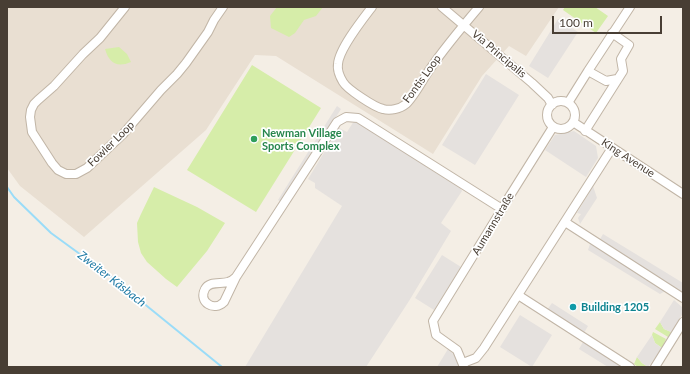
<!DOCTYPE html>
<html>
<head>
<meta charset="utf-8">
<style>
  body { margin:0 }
  #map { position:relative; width:690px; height:374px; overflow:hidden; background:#f4eee5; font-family:Lato,sans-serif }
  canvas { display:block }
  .frame { position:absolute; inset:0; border:8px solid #483e34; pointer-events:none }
  .scale { position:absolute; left:552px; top:16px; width:110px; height:18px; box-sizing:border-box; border:2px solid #483e34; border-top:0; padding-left:5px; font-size:12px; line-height:14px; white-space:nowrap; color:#483e34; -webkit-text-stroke:3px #fff; paint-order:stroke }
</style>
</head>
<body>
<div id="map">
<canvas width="690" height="374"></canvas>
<div class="frame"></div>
<div class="scale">100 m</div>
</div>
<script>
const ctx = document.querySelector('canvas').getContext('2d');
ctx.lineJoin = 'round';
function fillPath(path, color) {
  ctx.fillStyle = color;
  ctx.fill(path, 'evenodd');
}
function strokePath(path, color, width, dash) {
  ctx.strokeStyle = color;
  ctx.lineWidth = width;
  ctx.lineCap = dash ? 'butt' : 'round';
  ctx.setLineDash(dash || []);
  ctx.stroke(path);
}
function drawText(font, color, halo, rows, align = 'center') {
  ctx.font = font + ' Lato,sans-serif';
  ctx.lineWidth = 3.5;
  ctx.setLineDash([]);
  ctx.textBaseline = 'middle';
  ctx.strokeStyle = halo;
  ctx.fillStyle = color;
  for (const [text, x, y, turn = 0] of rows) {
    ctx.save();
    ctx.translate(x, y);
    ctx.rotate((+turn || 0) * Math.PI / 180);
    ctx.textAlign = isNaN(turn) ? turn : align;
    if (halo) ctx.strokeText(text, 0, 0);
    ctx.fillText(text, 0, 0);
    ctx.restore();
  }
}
fillPath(new Path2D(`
  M7,7H559L526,56L509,46L482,76L433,154L276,56L255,55L206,130L84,237L20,186L7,168Z`), '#e9dfd2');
fillPath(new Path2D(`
  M277,7H323L316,16L304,20L295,33L289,37L271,28L270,16Z
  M565,7H595L608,16L596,33L563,10Z
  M119,47L127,54L131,62C117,68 109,63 105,49Z
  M252,65L321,108L256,212L187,170Z
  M154,187L197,207L225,223L207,251L177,287L166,279L147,262L141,253L138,242L137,223L141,214Z
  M660,322L664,329L671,332L668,337L655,329Z
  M653,332L666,339L662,348L655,343L652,335Z
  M637,357L642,363L648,367H638L634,364Z`), '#d6eda9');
fillPath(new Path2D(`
  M558,19L578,32L548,78L529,66Z
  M486,74L519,95L475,165L442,145Z
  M337,106L341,109L283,203L278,200Z
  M354,121H359L460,187L462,191L441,223L451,231L409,301L366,367H245L342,206L315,188V183L308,179L339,128L347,132Z
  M574,131L596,146L598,158L586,177L545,150L555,135Z
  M593,186L597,198L580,224L578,218L581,214L577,213Z
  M603,234L683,283V293L599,241Z
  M590,244L667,290L660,294L588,250Z
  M442,255L461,267L434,310L415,298Z
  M674,300L683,308V313L671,332L664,329L660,322Z
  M552,303L588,326L584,333L547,310Z
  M520,315L552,335L532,367L500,347Z
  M652,335L655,343L662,348L648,367L642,363L637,357Z
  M583,342L619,365L618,367H608L579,349Z
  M448,349L456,356L460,367H437Z`), '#e5e1de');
strokePath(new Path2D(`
  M7,187L14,197L51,233L110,276L222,367`), '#9adcf8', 2);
const minor = new Path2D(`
  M125,7L100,38L83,54L54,86L38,100L34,104L31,110L30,117L32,132L52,163L58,170L66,174H76L87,168L124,133L161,90L177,74L186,63L208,32L214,20L223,7
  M372,7C362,20 339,49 338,64C337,70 340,77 343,82C347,89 374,107 383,109C390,111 400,109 406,104C414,97 423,79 430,69C445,47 462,27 479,7
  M442,7L532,83L548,98L552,105
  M588,71L606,81L617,79
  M547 115a14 14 0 1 1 28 0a14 14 0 1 1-28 0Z
  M568,103L588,71L630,7
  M573,122L683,194
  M585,131L623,71L621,59L629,45L612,33
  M565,222L683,298
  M236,277L337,122L346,117L358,118L502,209
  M236,277L224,302C214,312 198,302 205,289C209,281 220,284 228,282C231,281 234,279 236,277Z
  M518,295L630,367
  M463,363L476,358L484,348L612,148
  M464,367L457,350L436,335L433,321L502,209L506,202L553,127
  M655,367L683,322`);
strokePath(minor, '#c1b5a6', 10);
strokePath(minor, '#fff', 8);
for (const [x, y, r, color] of [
  [254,139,4,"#2e9e5b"],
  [573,307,4,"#0f9aa8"]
]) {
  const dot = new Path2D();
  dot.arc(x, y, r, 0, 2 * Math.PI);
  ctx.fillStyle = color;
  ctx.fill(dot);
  strokePath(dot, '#fff', 1.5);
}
drawText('11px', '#483e34', '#fff', [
  ["Via Principalis",499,54,40],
  ["Fontis Loop",422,79,-54],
  ["Fowler Loop",111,144,-44],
  ["King Avenue",628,158,33],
  ["Aumannstraße",493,224,-59]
]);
drawText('bold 11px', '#27864d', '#fff', [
  ["Newman Village",262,133],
  ["Sports Complex",262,146]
], 'left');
drawText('bold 11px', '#0d838f', '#fff', [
  ["Building 1205",581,307]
], 'left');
drawText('italic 12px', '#1f7aa5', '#fff', [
  ["Zweiter Käsbach",112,279,38]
]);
</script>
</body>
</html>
